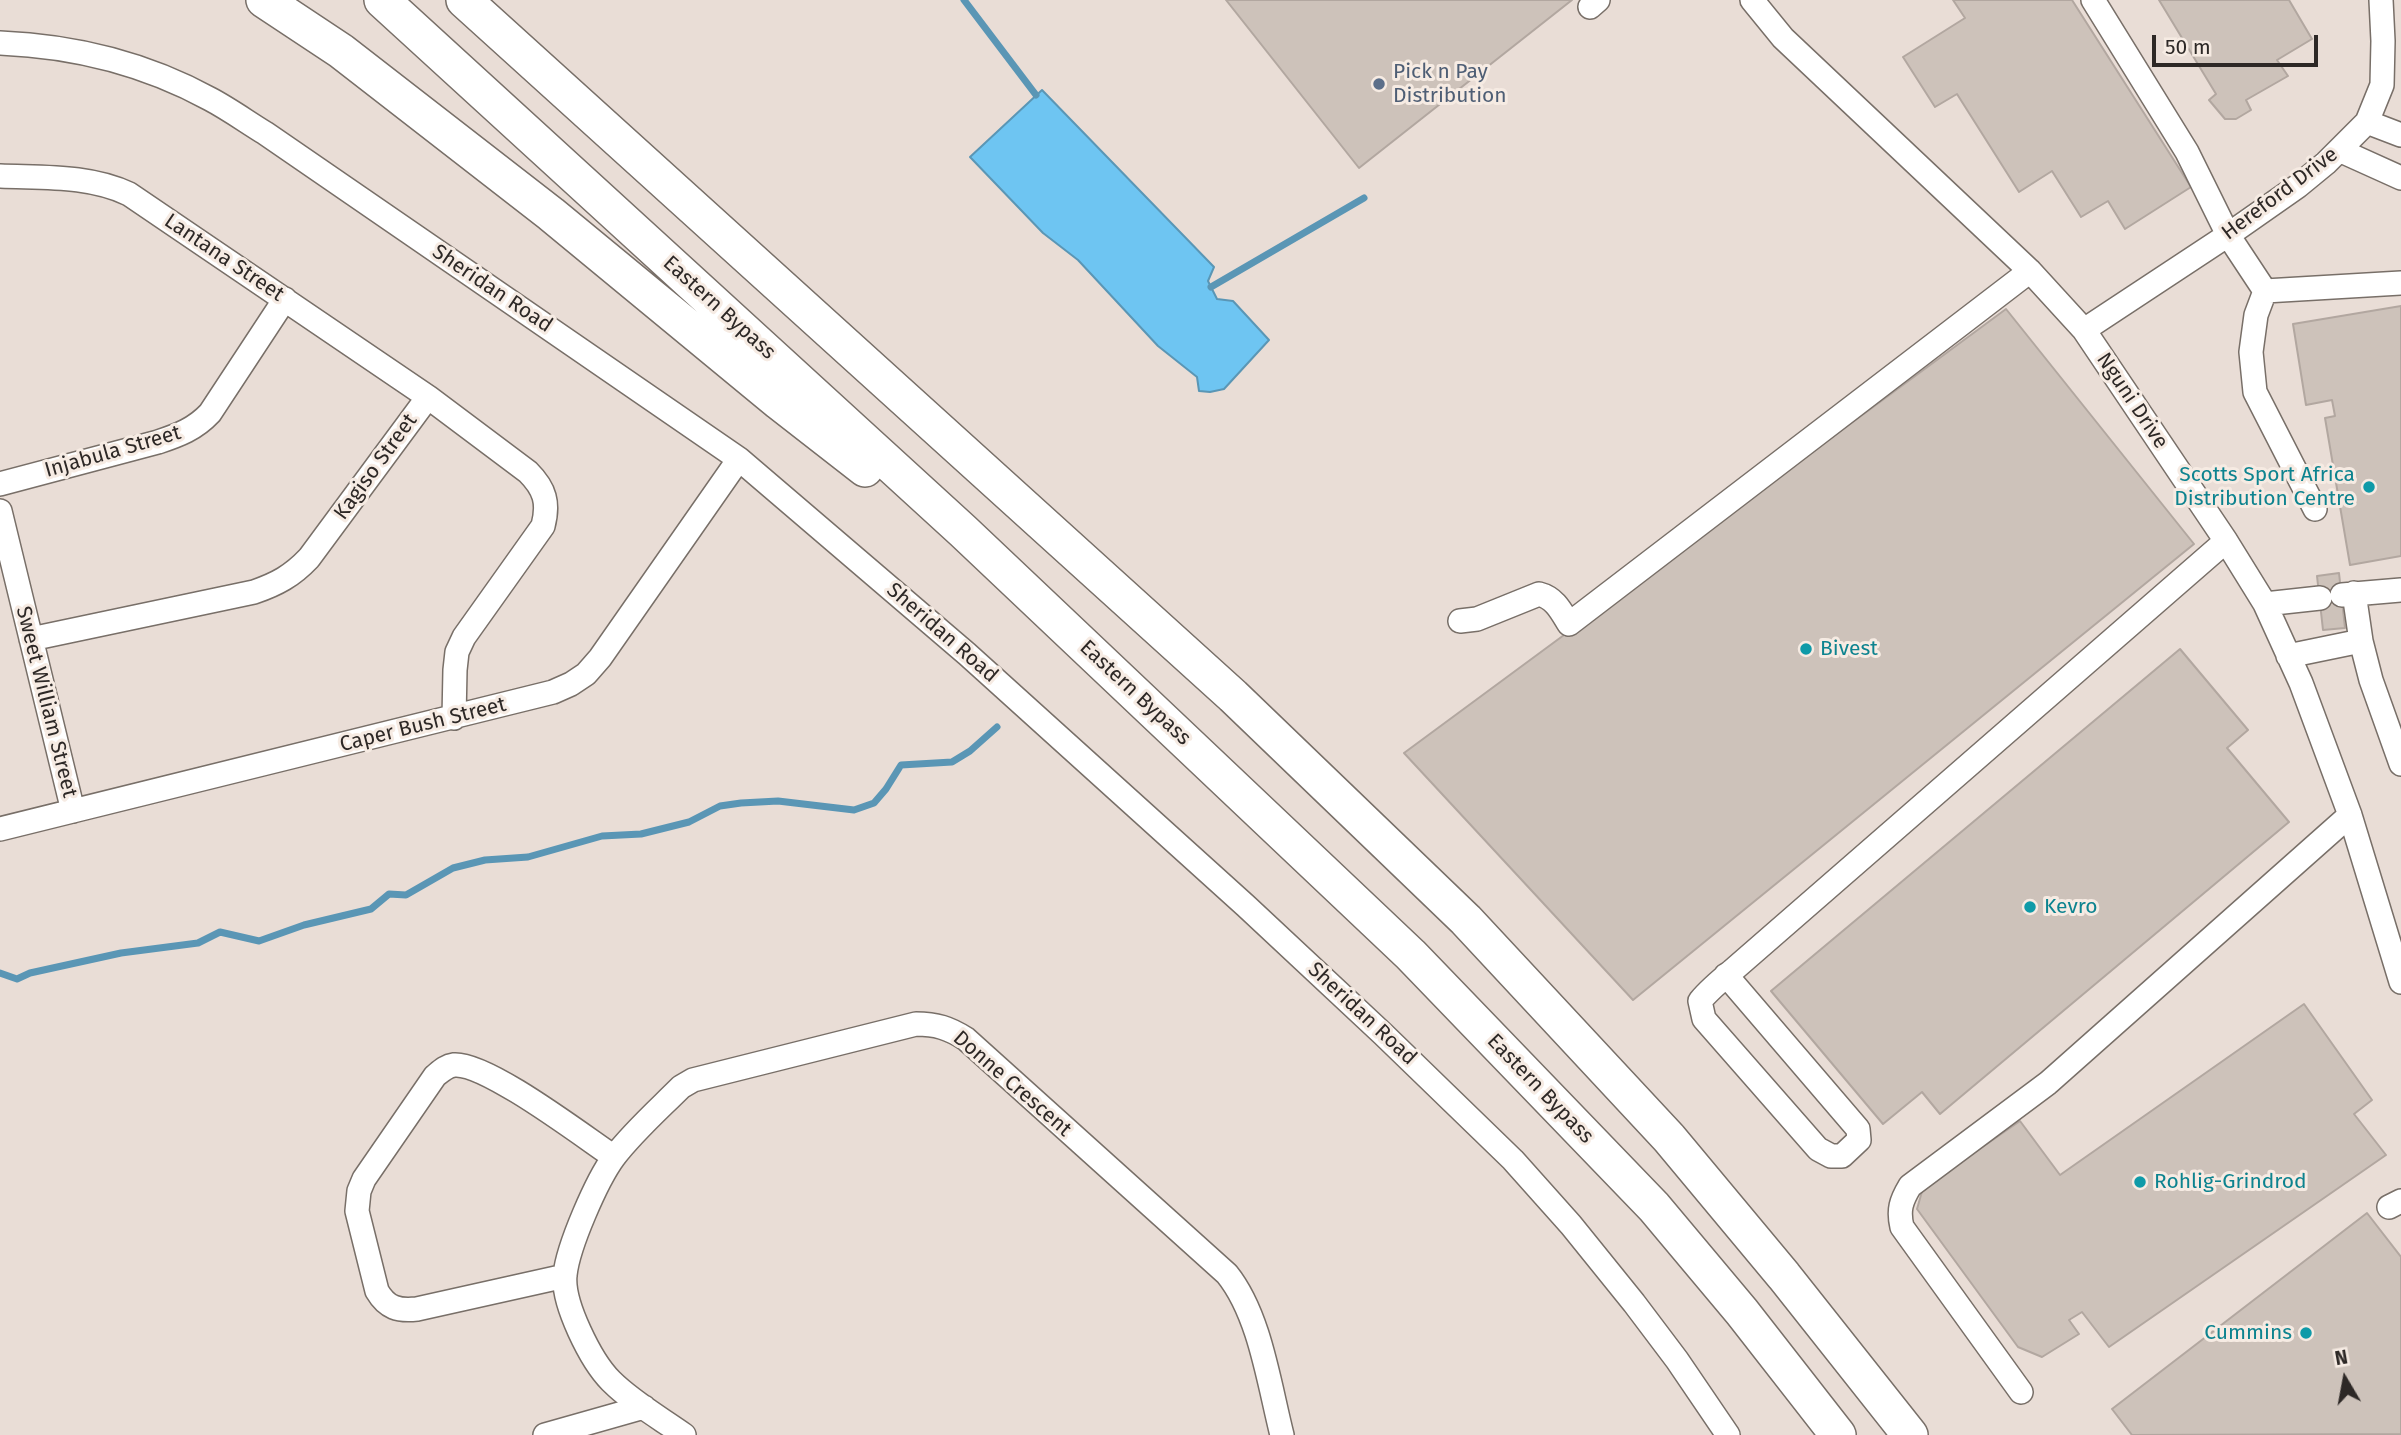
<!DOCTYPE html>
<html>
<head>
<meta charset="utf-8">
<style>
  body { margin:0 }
  #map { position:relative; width:2401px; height:1435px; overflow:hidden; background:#e9ddd6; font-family:"Fira Sans",sans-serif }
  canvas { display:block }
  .north { position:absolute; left:2310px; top:1344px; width:70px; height:70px; -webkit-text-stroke:5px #f6ebe3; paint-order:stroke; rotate:350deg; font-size:19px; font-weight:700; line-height:28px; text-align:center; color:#2d2826 }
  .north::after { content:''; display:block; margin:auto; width:24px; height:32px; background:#2d2826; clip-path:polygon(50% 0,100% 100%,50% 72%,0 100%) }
  .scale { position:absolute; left:2152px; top:35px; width:166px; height:32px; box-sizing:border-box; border:4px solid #2d2826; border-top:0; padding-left:9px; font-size:21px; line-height:24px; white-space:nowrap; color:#2d2826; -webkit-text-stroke:5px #f6ebe3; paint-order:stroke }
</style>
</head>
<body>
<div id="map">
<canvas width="2401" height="1435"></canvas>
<div class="north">N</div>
<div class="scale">50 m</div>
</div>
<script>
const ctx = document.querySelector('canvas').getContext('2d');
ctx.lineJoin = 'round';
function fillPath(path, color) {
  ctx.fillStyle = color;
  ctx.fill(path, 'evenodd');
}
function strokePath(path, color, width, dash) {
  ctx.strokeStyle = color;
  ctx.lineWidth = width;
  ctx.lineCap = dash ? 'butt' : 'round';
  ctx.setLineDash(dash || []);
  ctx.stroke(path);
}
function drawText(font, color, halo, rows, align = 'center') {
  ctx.font = font + ' "Fira Sans",sans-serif';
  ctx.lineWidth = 6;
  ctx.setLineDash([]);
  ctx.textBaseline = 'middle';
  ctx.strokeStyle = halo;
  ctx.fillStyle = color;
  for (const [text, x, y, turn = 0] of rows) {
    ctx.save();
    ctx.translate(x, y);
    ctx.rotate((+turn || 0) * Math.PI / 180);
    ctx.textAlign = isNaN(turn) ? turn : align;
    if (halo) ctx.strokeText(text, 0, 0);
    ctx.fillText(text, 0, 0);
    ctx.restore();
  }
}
const water = new Path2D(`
  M1042,90L1214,267L1208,281L1217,299L1233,301L1269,340L1224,389L1210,392L1199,391L1197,377L1158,346L1078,260L1043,233L970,157Z`);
fillPath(water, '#6ec5f2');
strokePath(water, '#5a96b5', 2);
strokePath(new Path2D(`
  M964,0L1036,95
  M1211,287L1364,198
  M0,973L17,979L30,973L121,953L198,943L220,932L259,941L304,925L371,909L389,894L406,895L453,868L485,860L528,857L602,836L641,834L689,822L720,806L741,803L778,801L854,810L874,803L886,789L901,765L952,762L970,751L997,727`), '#5a96b5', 7);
const building = new Path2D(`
  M1226,0H1572L1359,168Z
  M1953,0H2072L2191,187L2125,229L2108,201L2081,217L2052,171L2019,192L1957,94L1935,107L1903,57L1965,18Z
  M2159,0H2289L2312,39L2277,60L2288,76L2246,100L2251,110L2236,119H2225L2209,100L2216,94Z
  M2401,306V556L2350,565L2325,418L2335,416L2332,400L2306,405L2293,324Z
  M2006,309L2194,544L1633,1000L1404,753Z
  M2339,573L2345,628L2323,630L2317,576Z
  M2180,649L2248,730L2227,748L2289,822L1940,1114L1922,1092L1883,1124L1771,991Z
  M2304,1004L2372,1100L2354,1114L2386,1155L2109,1347L2082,1312L2069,1320L2079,1334L2042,1357L2018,1347L1917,1209L1923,1188L2020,1121L2060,1175Z
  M2367,1213L2401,1257V1434L2132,1435L2112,1409Z`);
fillPath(building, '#cdc2ba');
strokePath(building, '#b2a7a0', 2);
const minor = new Path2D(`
  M1752,0L1783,38L2030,271L2084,330L2226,541L2265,604L2301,683L2350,815L2401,982
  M2093,0L2187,152L2228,235L2265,291L2401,283
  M1590,7L1598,0
  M0,43C73,46 146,64 210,99C229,109 247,122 265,133L739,459L967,654L1246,906L1383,1034L1513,1160L1571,1225L1634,1303L1677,1360L1728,1435
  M2367,122L2401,135
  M2339,150L2401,178
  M0,176C43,178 89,175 129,194L428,397L528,472C545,489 549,503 543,526L464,637L457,652L455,670L454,718
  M2265,291L2256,315L2251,352L2255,392L2315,509
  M2084,330L2228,235L2298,186L2326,163L2367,122L2382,85L2383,41L2381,0
  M0,484L158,442C179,435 195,429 210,413L285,299
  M0,511L73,811
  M2354,593L2361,641L2371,680L2401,764
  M2342,595L2401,590
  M2265,604L2320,598
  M1460,621L1477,619L1539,594C1555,598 1561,611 1569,624L2030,271
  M31,639L254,592C277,584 292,576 309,558L428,397
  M2288,656L2361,641
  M0,829L553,692L571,684L586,674L600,658L739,459
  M1726,975L1858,1129L1859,1140L1842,1156H1831L1818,1149L1704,1019L1700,1001C1709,990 1721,980 1732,971L2226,541
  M2389,1207L2401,1201
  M565,1276L417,1309C398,1311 387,1308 377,1291L357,1211L359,1191L364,1179L435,1076C441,1071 446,1066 454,1065C486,1062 584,1137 614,1157
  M2021,1392L1902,1227C1898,1210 1901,1201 1910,1186L2048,1083L2350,815
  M545,1435L644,1407
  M684,1435C660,1418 632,1402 611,1381C591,1361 562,1303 565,1275C568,1246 597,1180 614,1157C633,1132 659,1109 681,1087L693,1080L916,1024C936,1024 949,1028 966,1039L1227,1274C1260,1315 1269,1384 1282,1435`);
const highway = new Path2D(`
  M264,0L341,51L551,214L779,402L865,469
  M382,0L963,531L1411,955L1654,1207L1742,1312L1838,1435
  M464,0L1233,696L1466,920L1669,1138L1784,1276L1910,1435`);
strokePath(minor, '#786f68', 26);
strokePath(highway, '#786f68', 38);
strokePath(minor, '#fff', 23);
strokePath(highway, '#fff', 35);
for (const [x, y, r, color] of [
  [1379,84,7,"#5c6f8a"],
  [2369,487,7,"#0f9aa8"],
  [1806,649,7,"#0f9aa8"],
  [2030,907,7,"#0f9aa8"],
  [2140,1182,7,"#0f9aa8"],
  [2306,1333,7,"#0f9aa8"]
]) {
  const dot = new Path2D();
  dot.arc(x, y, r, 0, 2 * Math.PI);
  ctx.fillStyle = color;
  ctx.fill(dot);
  strokePath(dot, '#f6ebe3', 2.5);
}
drawText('21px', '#4e5e75', '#f6ebe3', [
  ["Pick n Pay",1393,72],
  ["Distribution",1393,96]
], 'left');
drawText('21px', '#2d2826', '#f6ebe3', [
  ["Hereford Drive",2280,194,-37],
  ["Lantana Street",224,258,34],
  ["Sheridan Road",492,289,34],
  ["Eastern Bypass",719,308,42],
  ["Nguni Drive",2132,401,56],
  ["Injabula Street",113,452,-16],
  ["Kagiso Street",376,467,-54],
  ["Sheridan Road",942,633,41],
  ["Eastern Bypass",1135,693,43],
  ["Sweet William Street",46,702,76],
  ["Caper Bush Street",423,725,-14],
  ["Sheridan Road",1362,1014,43],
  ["Donne Crescent",1012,1084,41],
  ["Eastern Bypass",1540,1089,46]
]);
drawText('21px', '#0d838f', '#f6ebe3', [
  ["Scotts Sport Africa",2355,475,"right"],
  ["Distribution Centre",2355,499,"right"],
  ["Bivest",1820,649],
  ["Kevro",2044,907],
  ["Rohlig-Grindrod",2154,1182],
  ["Cummins",2292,1333,"right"]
], 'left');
</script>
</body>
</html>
